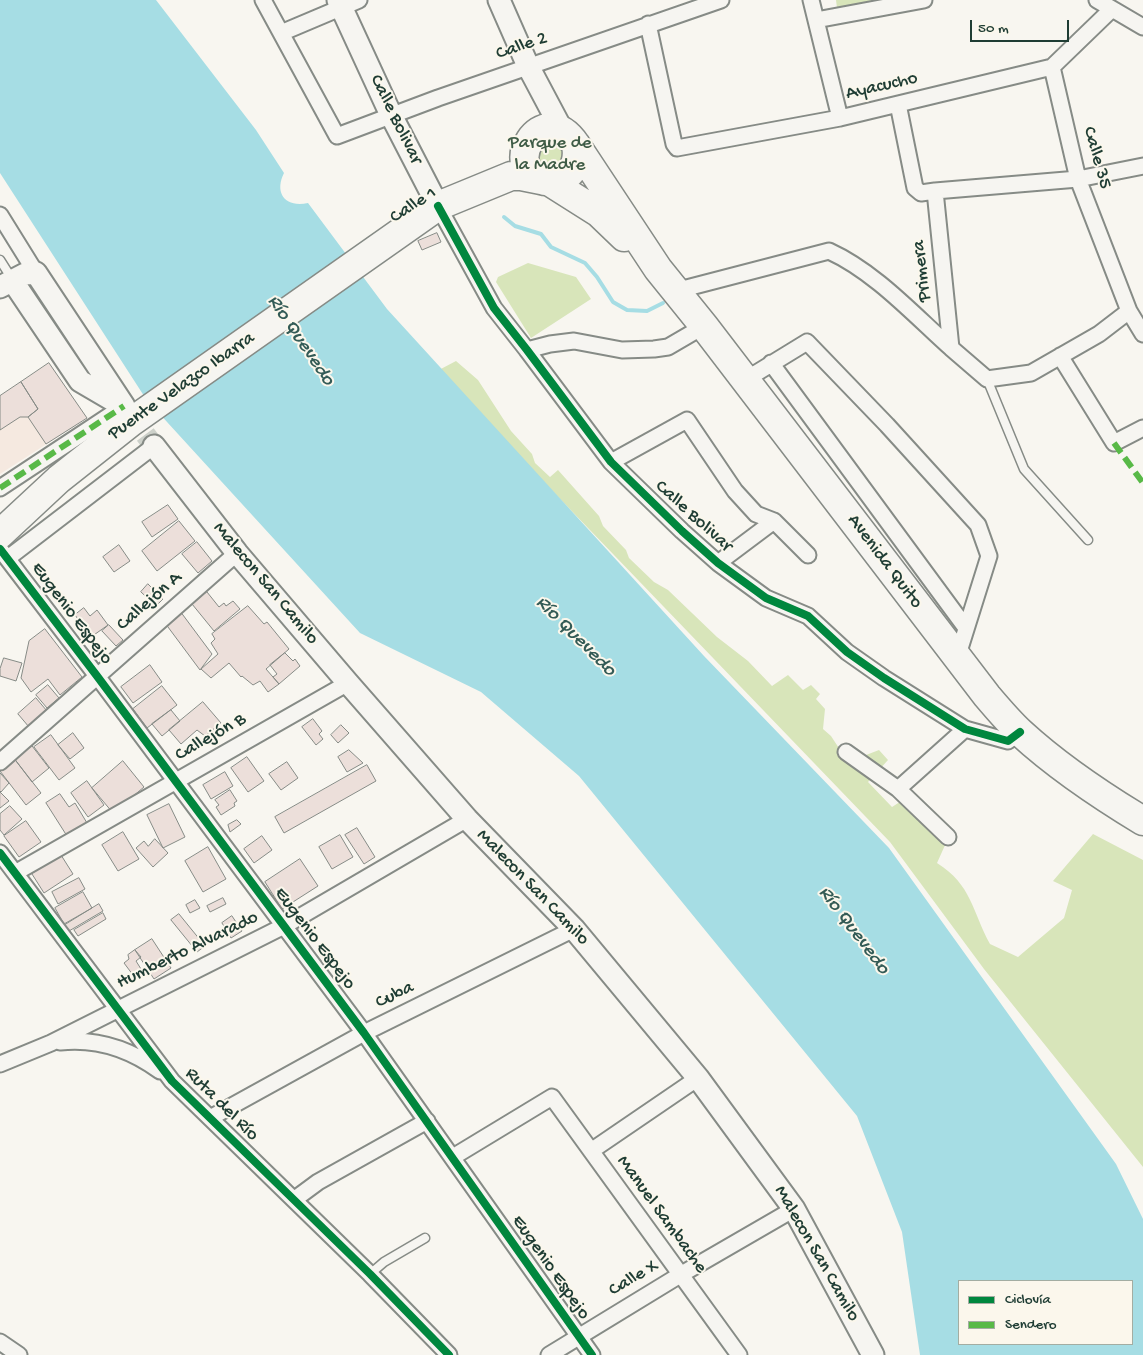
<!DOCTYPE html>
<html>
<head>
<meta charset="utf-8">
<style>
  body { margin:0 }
  #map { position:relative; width:1143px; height:1355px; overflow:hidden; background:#f8f6f0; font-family:"Gochi Hand",sans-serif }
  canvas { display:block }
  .legend { position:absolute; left:958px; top:1280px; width:175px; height:65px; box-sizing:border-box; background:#fbf7ec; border:1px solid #a3ada2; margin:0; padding:6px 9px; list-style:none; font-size:15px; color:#1f3d34 }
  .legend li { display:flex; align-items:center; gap:10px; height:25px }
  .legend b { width:25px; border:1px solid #a3ada2 }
  .scale { position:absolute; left:970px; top:20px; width:99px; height:22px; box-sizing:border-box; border:2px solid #1f3d34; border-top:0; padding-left:6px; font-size:15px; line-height:18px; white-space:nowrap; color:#1f3d34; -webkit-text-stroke:4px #fbf7ec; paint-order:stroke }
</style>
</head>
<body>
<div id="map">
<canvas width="1143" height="1355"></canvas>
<ul class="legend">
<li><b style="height:6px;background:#00873e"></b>Ciclovía</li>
<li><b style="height:6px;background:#58b947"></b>Sendero</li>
</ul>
<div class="scale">50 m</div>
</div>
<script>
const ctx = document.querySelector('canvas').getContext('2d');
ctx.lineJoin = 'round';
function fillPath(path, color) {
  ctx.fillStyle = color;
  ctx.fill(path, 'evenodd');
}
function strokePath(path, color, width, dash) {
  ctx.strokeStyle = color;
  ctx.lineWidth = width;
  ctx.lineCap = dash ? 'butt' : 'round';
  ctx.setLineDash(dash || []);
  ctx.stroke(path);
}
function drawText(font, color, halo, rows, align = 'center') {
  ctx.font = font + ' "Gochi Hand",sans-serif';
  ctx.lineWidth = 4;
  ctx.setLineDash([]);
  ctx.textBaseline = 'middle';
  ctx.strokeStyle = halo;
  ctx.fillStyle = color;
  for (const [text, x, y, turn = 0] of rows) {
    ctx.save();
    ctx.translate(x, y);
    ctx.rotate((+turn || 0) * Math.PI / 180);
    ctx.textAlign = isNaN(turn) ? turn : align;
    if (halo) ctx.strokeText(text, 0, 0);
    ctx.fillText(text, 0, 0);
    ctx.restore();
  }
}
fillPath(new Path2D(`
  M49,363L87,418L0,474V396Z`), '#f5e9e0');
fillPath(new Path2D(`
  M836,0H893L837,8Z
  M553,135L570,158L546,174L531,148Z
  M528,263L576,277L591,299L531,338L496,282L498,277Z
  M456,361L478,380L511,431L532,454L535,463L550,477L558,470L599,516L603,526L626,550L629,558L654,582L668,590L717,637L748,661L772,686L788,675L803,690L811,685L820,694L816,699L825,709L823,729L831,736L848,762L879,750L888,760L868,782L892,807L906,798L946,843L937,863C972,885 972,911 990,944L1018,957L1064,918L1072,890L1053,881L1093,834L1143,860V1167L984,969L890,842L437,371Z`), '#d8e5ba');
fillPath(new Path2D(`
  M0,0H156L256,130L284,173C274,193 285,208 308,203L387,309L704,656L889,848L1116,1164L1143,1219V1355H920L902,1232L857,1116L579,776L481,692L360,633L146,399L0,173ZM959,1281H1132V1344H959Z`), '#a6dde4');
strokePath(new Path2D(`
  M504,217L515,226L541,234L551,247L585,263L597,277L613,302L627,310L647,311L663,303`), '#a6dde4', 4);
const building = new Path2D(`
  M437,233L441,242L422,250L418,241Z
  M49,363L87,418L46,444L28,417L38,409L21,382Z
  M21,382L38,409L28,417H20L0,430V396Z
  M168,505L178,519L152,537L142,522Z
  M179,521L195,541L157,571L142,551Z
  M197,542L212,561L198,573L182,554Z
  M119,545L130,561L114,572L103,557Z
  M148,584L163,599L156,606L141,592Z
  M207,592L219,607L224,603L226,606L233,601L240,609L214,631L192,604Z
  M248,606L264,624L267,622L289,649L266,669L279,684L268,692L260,681L253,685L242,676L241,677L229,663L211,678L201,669L218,654L211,643L215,639L212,634Z
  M84,608L90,616L97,610L108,625L91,637L75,615Z
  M180,611L212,654L200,670L165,623Z
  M109,625L123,640L116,646L102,631Z
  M45,629L82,677L60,695L48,679L31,692L21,678L29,641Z
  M285,653L293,661L295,659L300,666L279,684L273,677L277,674L270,665Z
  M4,658L22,663L16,681L0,676V669Z
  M150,665L162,682L133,703L121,687Z
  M48,685L59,698L47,708L36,695Z
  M162,686L177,705L147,728L133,709Z
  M36,698L47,711L29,727L18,714Z
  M203,702L221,723L205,736L197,730L181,744L169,730Z
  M171,710L180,721L162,736L152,724Z
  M313,719L322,731L319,734L323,739L316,745L302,727Z
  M341,725L349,733L338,743L331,735Z
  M73,733L84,748L70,759L58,745Z
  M51,735L75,768L59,780L34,747Z
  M29,742L49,768L32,782L13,757Z
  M349,750L363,763L347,772L338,757Z
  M13,757L41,793L26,805L0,771V767Z
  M247,757L264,781L248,792L231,768Z
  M123,761L144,787L113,813L92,788Z
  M287,762L298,778L281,790L269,774Z
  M367,765L376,781L284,833L275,817Z
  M225,772L233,786L211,799L203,785Z
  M0,773L9,783L1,792L0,791Z
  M87,781L104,805L88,817L71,793Z
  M230,790L237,801L234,803L235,806L221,815L216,807L219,805L215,800Z
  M0,792L9,801L0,808Z
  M60,794L69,807L75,803L87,823L67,836L46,803Z
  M169,804L185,837L163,848L147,815Z
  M10,806L22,819L4,835L0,830V814Z
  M237,820L241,824L230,832L228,825Z
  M26,821L41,842L19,857L4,836Z
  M357,828L375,857L364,864L345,835Z
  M123,832L139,859L118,871L102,845Z
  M340,835L353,857L332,869L319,847Z
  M262,836L272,850L254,863L244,849Z
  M155,839L168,853L153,867L136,848L144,841L148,846Z
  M208,847L226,879L203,892L185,861Z
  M61,855L73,874L44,893L32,874Z
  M300,859L318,886L282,909L265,882Z
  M79,878L85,889L58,904L52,892Z
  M83,892L92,908L64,924L55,908Z
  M223,898L226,904L210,912L207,906Z
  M195,900L200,908L190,913L186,905Z
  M99,904L103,911L69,931L65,925Z
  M103,913L106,919L78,936L74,930Z
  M179,914L205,946L197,952L171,920Z
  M232,916L242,931L231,938L222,923Z
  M152,939L171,968L154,979L135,950Z
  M135,950L141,957L136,961L141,969L133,975L124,963L129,959L128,955Z`);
fillPath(building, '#ecdfda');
strokePath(building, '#868b86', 1);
strokePath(new Path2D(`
  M126,409L154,446`), '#cdd1ca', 21, [21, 11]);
const lane = new Path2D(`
  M0,260L12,279
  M987,379L1024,469L1088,540
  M370,1274L384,1262L425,1238`);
const street = new Path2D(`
  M263,0L337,136L438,98L721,0
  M811,0L840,118L1052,67
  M1097,0L1143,27
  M1112,9L1052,67L1078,179L1129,311L1143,334
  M816,20L924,0
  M648,24L674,144L677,148L840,118
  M281,33L359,0
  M898,104L915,188L921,193L935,191
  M438,206L494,308L527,350L611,462L682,531L718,563L766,598L808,616L847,652L884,678L965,729L1008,741L1020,732
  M0,215L36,273
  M675,291L829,251C875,272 913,314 951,348
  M1129,311L1099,334L1031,373L987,379L951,348L935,191L1078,179L1143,166
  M527,350L550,344L574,341L622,350L654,349L668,347L704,326
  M1060,356L1114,443L1143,428
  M771,363L966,628
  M745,380L807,342L887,425L978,525L989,556L957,658
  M611,462L687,420L735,491L756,514L774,521
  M0,488L124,406
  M0,549L97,676L364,1033L592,1355
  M8,558L154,446
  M718,563L774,521L808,555
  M846,752L898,789
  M0,762L237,553
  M948,837L898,789L965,729
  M0,853L172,1081L370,1274L449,1355
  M15,873L348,683
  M60,1042C96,1038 130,1049 160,1071
  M0,1064L51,1043L284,926L467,819
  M210,1118L364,1033L574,929
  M591,1151L698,1078
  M453,1157L552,1097L739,1355
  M295,1199L318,1182L427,1121
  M0,1342L19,1355
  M549,1355L680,1275L794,1209`);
const secondary = new Path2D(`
  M338,0L391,115L438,206
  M499,0L528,66L563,132
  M12,280L80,381L121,405
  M0,287L25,274L36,273L124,406
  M154,446L237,553L348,683L467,819L574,929L698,1078L794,1209L873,1355`);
const highway = new Path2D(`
  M576,145C580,165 568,185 545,181C498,171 542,94 576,145L658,269L704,326L987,696C998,709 1009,722 1021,733C1058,767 1100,795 1143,821
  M550,182L599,213L624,237
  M0,534L59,479L131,422L438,206L511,176H521L541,180`);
strokePath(lane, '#868b86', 11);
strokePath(street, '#868b86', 19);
strokePath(secondary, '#868b86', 25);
strokePath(highway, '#868b86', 31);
strokePath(lane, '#f6f5f1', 8);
strokePath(street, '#f6f5f1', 15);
strokePath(secondary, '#f6f5f1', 21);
strokePath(highway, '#f6f5f1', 28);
strokePath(new Path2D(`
  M1114,443L1143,483
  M0,488L124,406`), '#58b947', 6, [12, 6]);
strokePath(new Path2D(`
  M438,206L494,308L527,350L611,462L682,531L718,563L766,598L808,616L847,652L884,678L965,729L1008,741L1020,732
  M0,549L97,676L364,1033L592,1355
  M0,853L172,1081L370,1274L449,1355`), '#00873e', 8);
drawText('19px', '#1f3d34', '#fbf7ec', [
  ["Calle 2",522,47,-19],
  ["Ayacucho",882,87,-13],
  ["Calle Bolivar",395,120,64],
  ["Calle 35",1096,158,74],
  ["Calle 1",414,206,-33],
  ["Primera",923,271,-96],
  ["Puente Velazco Ibarra",182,387,-35],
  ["Calle Bolivar",693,517,42],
  ["Avenida Quito",884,562,53],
  ["Malecon San Camilo",265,584,50],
  ["Callejón A",150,602,-41],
  ["Eugenio Espejo",71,614,53],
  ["Callejón B",211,738,-30],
  ["Malecon San Camilo",532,888,46],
  ["Eugenio Espejo",314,939,53],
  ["Humberto Alvarado",188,951,-26],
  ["Cuba",395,996,-26],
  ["Ruta del Río",221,1105,45],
  ["Manuel Sambache",661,1215,54],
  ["Malecon San Camilo",816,1254,60],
  ["Eugenio Espejo",550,1268,55],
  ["Calle X",634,1279,-31]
]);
drawText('19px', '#3f5c46', '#fbf7ec', [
  ["Parque de",550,144],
  ["la Madre",550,166]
]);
drawText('italic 20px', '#335b56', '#fbf7ec', [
  ["Río Quevedo",300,341,56],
  ["Río Quevedo",575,637,45],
  ["Río Quevedo",853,931,53]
]);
</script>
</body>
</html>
